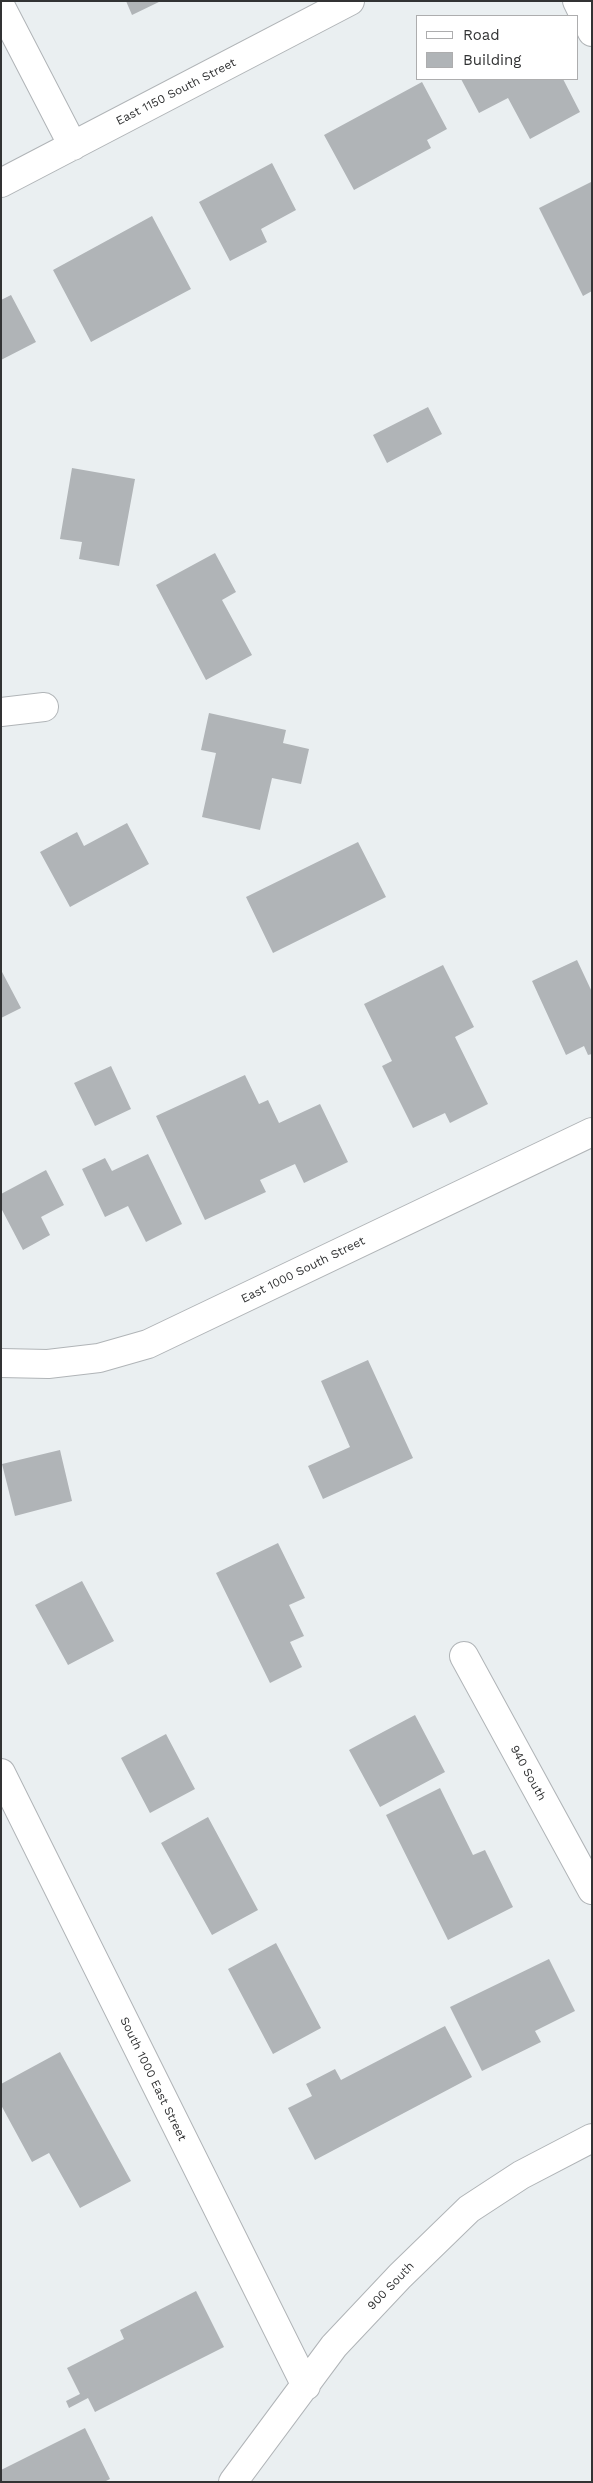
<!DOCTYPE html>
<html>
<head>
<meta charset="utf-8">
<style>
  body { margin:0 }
  #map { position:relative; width:593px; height:2483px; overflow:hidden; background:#eaeff1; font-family:"Work Sans",sans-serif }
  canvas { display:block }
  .frame { position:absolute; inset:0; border:2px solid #323334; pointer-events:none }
  .legend { position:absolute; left:416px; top:15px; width:162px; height:65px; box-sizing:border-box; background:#fff; border:1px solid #adadae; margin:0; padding:6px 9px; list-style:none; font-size:15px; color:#323334 }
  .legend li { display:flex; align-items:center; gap:10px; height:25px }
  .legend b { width:25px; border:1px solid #adadae }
</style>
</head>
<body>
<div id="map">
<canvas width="593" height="2483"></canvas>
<div class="frame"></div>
<ul class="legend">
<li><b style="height:6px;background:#fff"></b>Road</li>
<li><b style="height:14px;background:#b0b4b7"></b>Building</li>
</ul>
</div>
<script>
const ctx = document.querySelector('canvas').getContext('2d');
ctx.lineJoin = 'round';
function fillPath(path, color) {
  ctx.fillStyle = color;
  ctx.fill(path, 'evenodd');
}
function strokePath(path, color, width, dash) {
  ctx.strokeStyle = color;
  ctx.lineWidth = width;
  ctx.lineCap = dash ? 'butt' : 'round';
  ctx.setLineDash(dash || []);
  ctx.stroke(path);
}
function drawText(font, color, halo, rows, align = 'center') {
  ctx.font = font + ' "Work Sans",sans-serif';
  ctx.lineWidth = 4;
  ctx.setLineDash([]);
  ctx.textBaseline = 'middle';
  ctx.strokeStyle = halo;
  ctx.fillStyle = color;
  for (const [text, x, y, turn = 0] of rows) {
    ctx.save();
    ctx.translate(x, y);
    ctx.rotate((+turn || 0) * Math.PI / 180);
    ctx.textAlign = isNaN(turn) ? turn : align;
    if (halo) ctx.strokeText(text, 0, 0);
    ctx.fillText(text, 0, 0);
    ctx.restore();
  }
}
fillPath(new Path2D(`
  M126,1H161L132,15Z
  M461,79H563L580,112L530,139L508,98L479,113Z
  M422,82L447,129L427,140L431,148L354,190L324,135Z
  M272,163L296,210L261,229L267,242L230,261L199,202Z
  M591,182L592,291L583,296L539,208Z
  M152,216L191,289L91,342L53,270Z
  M11,295L36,342L1,360V300Z
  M428,407L442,434L387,463L373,435Z
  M72,468L135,479L119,566L79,559L82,542L60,539Z
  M215,553L236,592L222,600L252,655L206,680L156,585Z
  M209,713L286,730L283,743L309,749L301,784L272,778L260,830L202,817L216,753L201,750Z
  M127,823L149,864L70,907L40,852L77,832L84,846Z
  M358,842L386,897L273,953L246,897Z
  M577,960L592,992V1054L588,1055L584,1046L566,1055L532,981Z
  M443,965L474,1027L455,1037L488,1104L450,1123L445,1113L413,1128L382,1066L392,1061L364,1004Z
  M1,970L21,1008L1,1018Z
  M111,1066L131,1109L95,1126L74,1083Z
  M245,1075L259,1104L268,1100L279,1123L320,1104L348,1162L304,1183L295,1164L260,1180L266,1192L205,1220L156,1116Z
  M148,1154L182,1224L146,1242L128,1206L105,1217L82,1169L105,1158L112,1171Z
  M46,1170L64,1205L41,1217L50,1235L23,1250L1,1208V1194Z
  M368,1360L413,1458L323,1499L308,1466L350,1447L321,1381Z
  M60,1450L72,1501L15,1516L2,1464Z
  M278,1543L305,1598L289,1605L304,1636L290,1642L302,1667L270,1683L216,1573Z
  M82,1581L114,1641L68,1665L35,1605Z
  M415,1715L445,1772L380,1807L349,1750Z
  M166,1734L195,1789L150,1813L121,1758Z
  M440,1788L473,1855L485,1850L513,1907L448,1940L386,1815Z
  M208,1817L258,1910L212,1935L161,1843Z
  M276,1943L321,2028L273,2054L228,1969Z
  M549,1959L575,2011L535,2031L541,2042L482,2071L450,2007Z
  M445,2026L472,2077L315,2160L288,2108L312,2096L306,2084L335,2069L341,2080Z
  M60,2052L131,2181L80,2208L49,2153L32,2162L1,2105V2084Z
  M196,2291L224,2347L95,2412L88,2398L69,2408L66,2401L80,2394L67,2368L124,2339L120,2330Z
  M85,2428L110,2479L104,2482H1V2470Z`), '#b0b4b7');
const minor = new Path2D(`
  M577,1L592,32
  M1,7L73,146
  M1,183L350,1
  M1,712L44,707
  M1,1363L48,1364L99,1358L148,1344L592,1132
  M464,1656L592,1890
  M1,1773L306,2386
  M233,2482L334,2346L400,2276L469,2209L521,2175L592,2138`);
strokePath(minor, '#b0b4b7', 30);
strokePath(minor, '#fff', 28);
drawText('12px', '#323334', '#fff', [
  ["East 1150 South Street",176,92,-27],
  ["East 1000 South Street",303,1270,-26],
  ["940 South",528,1773,61],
  ["South 1000 East Street",153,2079,64],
  ["900 South",391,2286,-46]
]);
</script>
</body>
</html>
